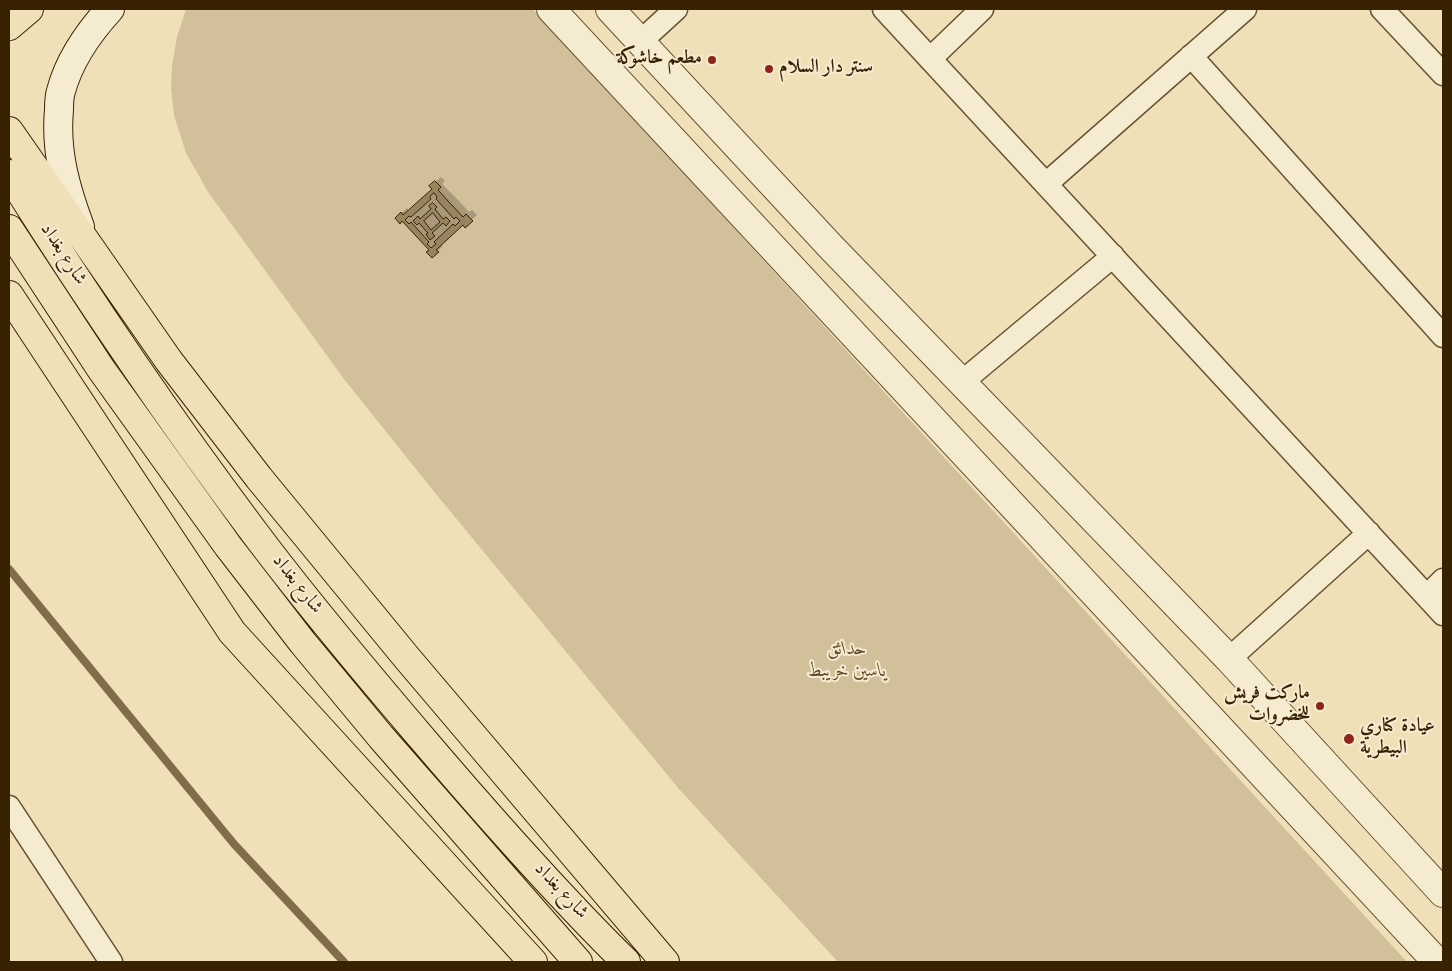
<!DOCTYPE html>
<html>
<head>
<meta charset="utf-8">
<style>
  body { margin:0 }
  #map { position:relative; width:1452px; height:971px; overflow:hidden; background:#f0e0b8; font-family:"Sorts Mill Goudy",serif }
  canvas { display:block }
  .frame { position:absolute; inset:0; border:10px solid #392201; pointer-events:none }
</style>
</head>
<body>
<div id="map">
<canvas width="1452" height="971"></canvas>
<div class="frame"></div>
</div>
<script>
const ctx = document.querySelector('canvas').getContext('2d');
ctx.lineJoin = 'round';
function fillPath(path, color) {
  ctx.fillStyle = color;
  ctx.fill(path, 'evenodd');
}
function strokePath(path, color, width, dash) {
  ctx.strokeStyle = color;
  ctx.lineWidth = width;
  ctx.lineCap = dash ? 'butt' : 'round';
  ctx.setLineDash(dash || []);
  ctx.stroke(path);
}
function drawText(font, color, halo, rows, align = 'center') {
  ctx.font = font + ' "Sorts Mill Goudy",Amiri,serif';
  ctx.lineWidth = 4;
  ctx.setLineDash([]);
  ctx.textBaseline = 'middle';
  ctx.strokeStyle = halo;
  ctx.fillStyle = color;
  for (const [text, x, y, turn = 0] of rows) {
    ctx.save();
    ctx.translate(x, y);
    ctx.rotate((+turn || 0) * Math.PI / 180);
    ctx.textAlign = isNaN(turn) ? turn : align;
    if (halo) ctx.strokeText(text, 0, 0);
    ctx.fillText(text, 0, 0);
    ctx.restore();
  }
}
fillPath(new Path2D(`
  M186,9H533L1407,962H838L679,789L436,494L344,379L208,192L186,153L174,115L171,88L172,66L177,37Z`), '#d1c099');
fillPath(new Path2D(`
  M441,177L445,181L442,184L459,201L469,212L472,210L477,215L465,226L463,224L440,244L443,246L432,256L430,250L402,220L396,218L407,208L409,211L433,189L431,186Z`), '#0003');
strokePath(new Path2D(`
  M9,569L234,844L344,962`), '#826d4a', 8);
const building = new Path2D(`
  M435,181L441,187L438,190L448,201L463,217L466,214L473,221L465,228L463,225L436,250L439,252L432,258L426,252L429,250L402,221L400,224L395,218L401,212L403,215L413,206L432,189L429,186Z
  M434,193L437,197L436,199L454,219L456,217L460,221L455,226L453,224L434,242L436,244L431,248L427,244L429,242L411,222L409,224L405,220L409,216L411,217L431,199L430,197Z
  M433,203L437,207L435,209L443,219L446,217L450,221L446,226L443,223L432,233L435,236L430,240L426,234L428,233L419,223L417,225L413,221L418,216L420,219L431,209L429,206Z
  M433,213L440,222L431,230L424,221Z`);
fillPath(building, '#988560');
strokePath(building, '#392201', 1);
const minor = new Path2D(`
  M884,9L1443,614
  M1382,9L1443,74
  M640,42L676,9
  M1191,56L1443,336
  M930,59L982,9
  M1046,184L1245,9
  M962,382L1113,256
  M1427,596L1443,580
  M1229,659L1369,533
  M9,807L111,962`);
const tertiary = new Path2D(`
  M551,9L1437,962
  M610,9L830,246L1229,659L1443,893`);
const secondary = new Path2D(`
  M80,227C66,189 55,152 59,110C59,104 59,97 61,91C69,61 89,32 110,9`);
const primary = new Path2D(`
  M9,26L29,9`);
const trunk = new Path2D(`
  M9,131L169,361L259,478L407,658L665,962
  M9,174C86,296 167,416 254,532C308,604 367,674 426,743C490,818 556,893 626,962
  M9,229L101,369L228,546L303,643L381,737L578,962
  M9,295L232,632L533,962`);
strokePath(minor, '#67522f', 25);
strokePath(tertiary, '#67522f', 30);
strokePath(secondary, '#392201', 30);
strokePath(primary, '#392201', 30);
strokePath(trunk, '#392201', 30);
strokePath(minor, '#f5ebd1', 22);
strokePath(tertiary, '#f5ebd1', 28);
strokePath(secondary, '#f5ebd1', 28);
strokePath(primary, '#f0e0b8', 28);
strokePath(trunk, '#f0e0b8', 28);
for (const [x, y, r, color] of [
  [712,60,5,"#8f2418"],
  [769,69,5,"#8f2418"],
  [1320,706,5,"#8f2418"],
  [1349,739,6,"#8f2418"]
]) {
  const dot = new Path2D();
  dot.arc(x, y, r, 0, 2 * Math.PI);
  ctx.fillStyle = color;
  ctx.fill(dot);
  strokePath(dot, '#f5ebd1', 2);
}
drawText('bold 19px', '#392201', '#f5ebd1', [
  ["مطعم خاشوكة",702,60],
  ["سنتر دار السلام",779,69,"left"],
  ["ماركت فريش",1310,695],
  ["للخضروات",1310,717],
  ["عيادة كناري",1360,728,"left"],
  ["البيطرية",1360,750,"left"]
], 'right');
drawText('19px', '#392201', '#f5ebd1', [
  ["شارع بغداد",62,255,57],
  ["شارع بغداد",296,585,52],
  ["شارع بغداد",560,892,47]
]);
drawText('italic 19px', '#5f4a27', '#f5ebd1', [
  ["حدائق",847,651],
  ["ياسين خريبط",847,673]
]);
</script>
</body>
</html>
